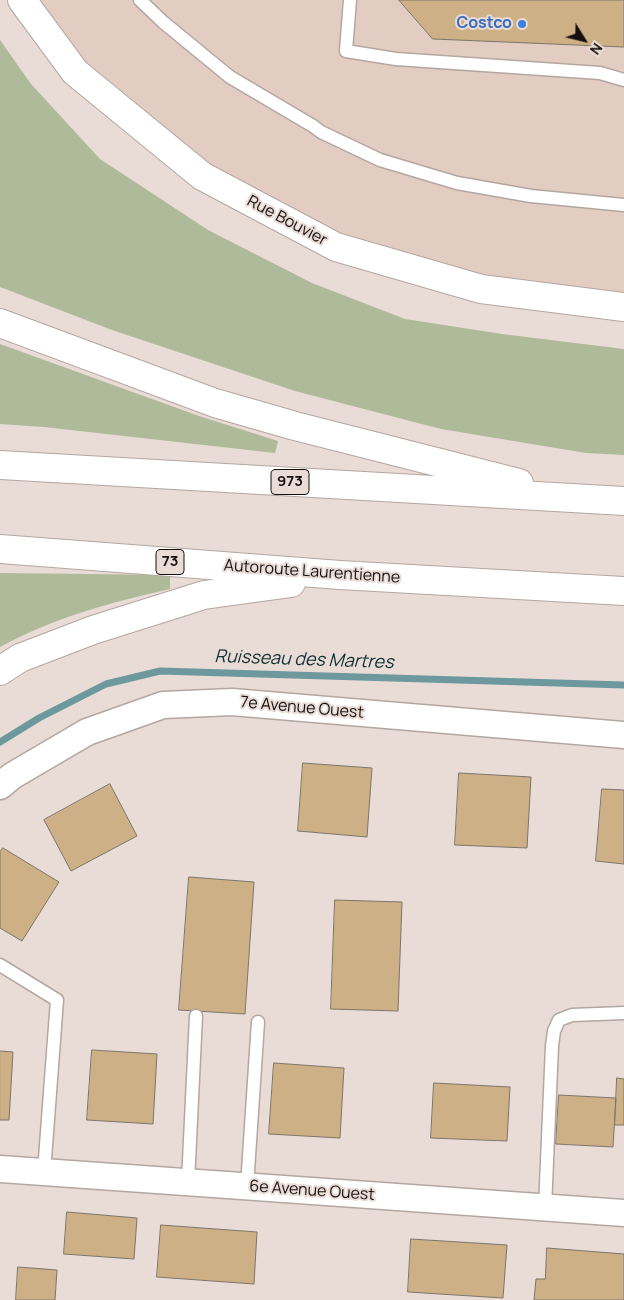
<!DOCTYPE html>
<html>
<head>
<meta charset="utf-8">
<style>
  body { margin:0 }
  #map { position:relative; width:624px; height:1300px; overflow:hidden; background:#e9dbd5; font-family:Manrope,sans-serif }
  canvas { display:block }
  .north { position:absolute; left:559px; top:15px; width:50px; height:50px; -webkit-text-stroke:4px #e9dbd5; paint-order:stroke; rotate:126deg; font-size:14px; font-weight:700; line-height:20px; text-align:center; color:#15100e }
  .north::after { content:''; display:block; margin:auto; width:18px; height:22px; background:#15100e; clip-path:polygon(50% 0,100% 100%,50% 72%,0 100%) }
</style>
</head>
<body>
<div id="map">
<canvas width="624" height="1300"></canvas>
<div class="north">N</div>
</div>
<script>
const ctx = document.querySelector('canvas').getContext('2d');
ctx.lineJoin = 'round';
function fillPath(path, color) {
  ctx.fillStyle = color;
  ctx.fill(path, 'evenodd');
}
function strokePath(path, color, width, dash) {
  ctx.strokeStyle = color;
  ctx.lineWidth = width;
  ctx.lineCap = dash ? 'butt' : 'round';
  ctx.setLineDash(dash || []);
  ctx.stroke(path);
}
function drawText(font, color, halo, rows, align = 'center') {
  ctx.font = font + ' Manrope,sans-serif';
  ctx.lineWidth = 4;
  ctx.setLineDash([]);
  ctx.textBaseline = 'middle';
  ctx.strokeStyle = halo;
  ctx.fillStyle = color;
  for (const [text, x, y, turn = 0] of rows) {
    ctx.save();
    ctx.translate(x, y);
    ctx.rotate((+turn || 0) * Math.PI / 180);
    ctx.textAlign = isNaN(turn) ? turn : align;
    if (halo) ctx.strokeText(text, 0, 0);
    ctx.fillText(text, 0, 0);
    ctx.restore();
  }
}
fillPath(new Path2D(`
  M22,0H624V307L336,247L202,176L75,72Z`), '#e3cdc3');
fillPath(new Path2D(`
  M0,40L31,84L100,159L208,230L312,283L405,319L502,334L624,349V455L586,453L441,429L295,391L112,330L0,287Z
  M0,344L199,416L278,441L275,453L44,427L0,424Z
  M0,573L170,575V589C112,602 53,618 0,647Z`), '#aeba99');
strokePath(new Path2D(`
  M0,742L39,718L106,684L160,671L624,685`), '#6d999e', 7);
const building = new Path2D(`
  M399,0H624V47L433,39Z
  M303,763L372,768L367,837L298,831Z
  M459,773L531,777L527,848L455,845Z
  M110,784L137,836L71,871L44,820Z
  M602,789L624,790V864L596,861Z
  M3,848L59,882L22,941L0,928V852Z
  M189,877L254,882L245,1014L179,1010Z
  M335,900L402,902L398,1011L331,1009Z
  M92,1050L157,1054L153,1124L87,1120Z
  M0,1051L13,1052L9,1120H0Z
  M274,1063L344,1068L340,1138L269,1134Z
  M617,1078L624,1079V1125H615Z
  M434,1083L510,1087L507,1141L431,1138Z
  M559,1095L616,1098L613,1147L556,1144Z
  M67,1212L137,1218L134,1259L64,1254Z
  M161,1225L257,1232L254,1284L157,1277Z
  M411,1239L507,1245L503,1298L408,1292Z
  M547,1248L624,1254V1300H534L536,1279H545Z
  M18,1267L57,1270L55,1300H16Z`);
fillPath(building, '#cdb085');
strokePath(building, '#7c756b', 1);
const service = new Path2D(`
  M140,0L163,22L230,77L313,126L321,132L380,160L457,183L531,196L624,205
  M350,0L346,51L396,59L600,73L624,80
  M0,965L57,1000L44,1172
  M188,1182L196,1016
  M247,1186L258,1022
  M545,1207L552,1046L554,1031L559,1020L572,1015L624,1013`);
const minor = new Path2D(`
  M0,786L12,776L87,732L163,705L232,702L624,735
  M0,1169L624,1213`);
const tertiary = new Path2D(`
  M22,0L75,72L202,176L336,247L481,289L624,307`);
const motorway = new Path2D(`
  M0,323L215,403L295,426L519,483
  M0,465L624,501
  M0,549L340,575L624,591
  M0,671L20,658L93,630L204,595L291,583`);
strokePath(service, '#b4a6a0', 15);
strokePath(minor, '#b4a6a0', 29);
strokePath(tertiary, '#b4a6a0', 30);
strokePath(motorway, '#b4a6a0', 30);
strokePath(service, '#fff', 12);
strokePath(minor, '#fff', 26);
strokePath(tertiary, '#fff', 28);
strokePath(motorway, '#fff', 28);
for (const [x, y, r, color] of [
  [522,24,5,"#3f7fe0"]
]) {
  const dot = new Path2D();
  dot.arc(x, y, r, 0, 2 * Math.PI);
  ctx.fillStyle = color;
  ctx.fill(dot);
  strokePath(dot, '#e9dbd5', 2);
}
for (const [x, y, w] of [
  [290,482,38],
  [170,562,28]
]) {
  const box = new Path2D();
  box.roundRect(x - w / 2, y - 12.5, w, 25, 4);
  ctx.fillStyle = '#e9dbd5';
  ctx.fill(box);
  strokePath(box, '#15100e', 1);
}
drawText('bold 15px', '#15100e', null, [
  ["973",290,482],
  ["73",170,562]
]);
drawText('bold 16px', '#366cbe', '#e9dbd5', [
  ["Costco",512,24]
], 'right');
drawText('16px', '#15100e', '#e9dbd5', [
  ["Rue Bouvier",287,221,28],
  ["Autoroute Laurentienne",312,572,4],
  ["7e Avenue Ouest",302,708,5],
  ["6e Avenue Ouest",312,1191,4]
]);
drawText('italic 18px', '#0f3034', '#e9dbd5', [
  ["Ruisseau des Martres",304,660,2]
]);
</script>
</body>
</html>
